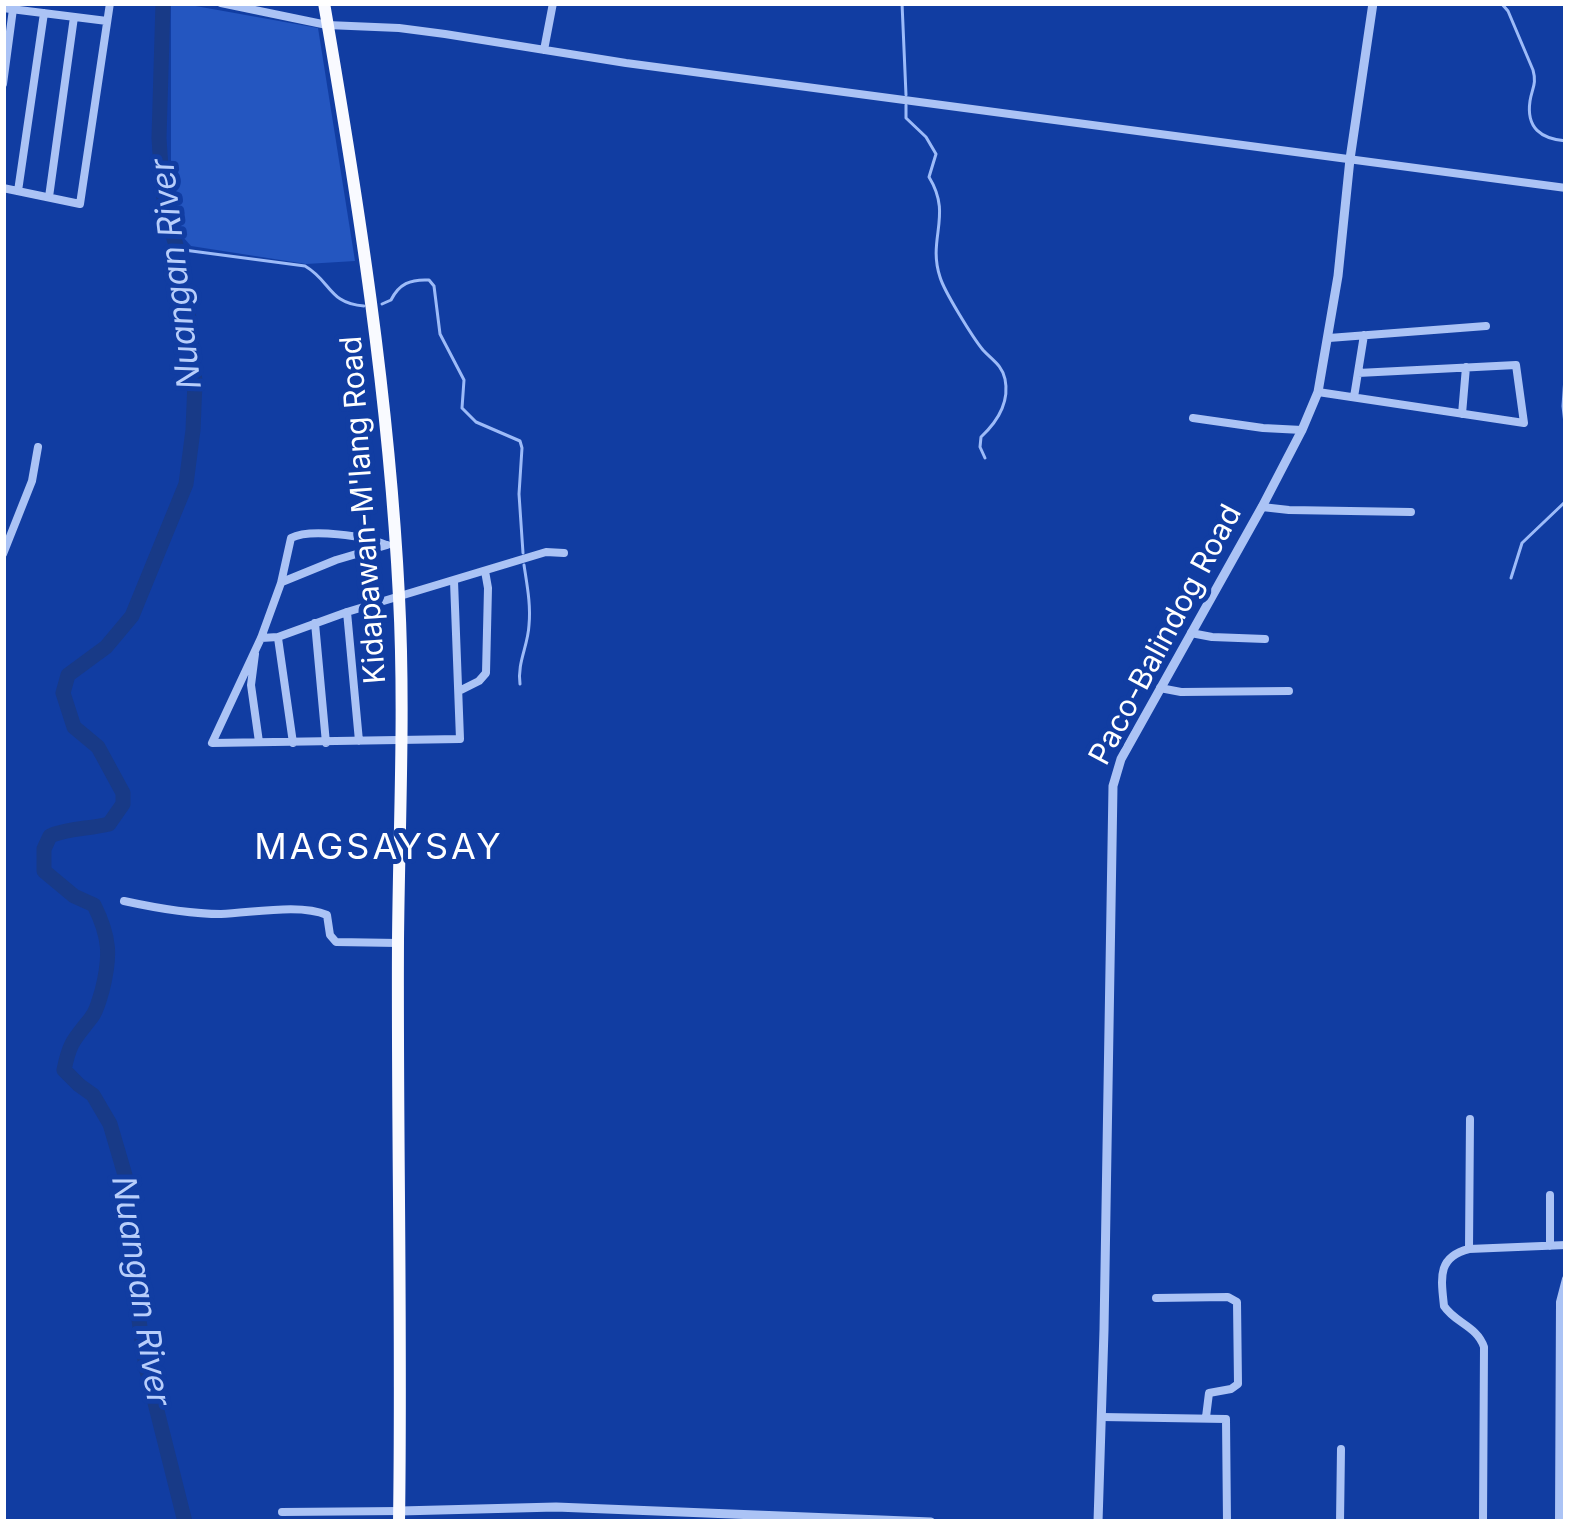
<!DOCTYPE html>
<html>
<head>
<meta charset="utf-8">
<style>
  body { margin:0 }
  #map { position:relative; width:1569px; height:1525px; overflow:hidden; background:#113da2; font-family:Inter,sans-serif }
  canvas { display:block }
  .frame { position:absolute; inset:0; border:6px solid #fff; pointer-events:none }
</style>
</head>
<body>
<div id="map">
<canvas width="1569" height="1525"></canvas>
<div class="frame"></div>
</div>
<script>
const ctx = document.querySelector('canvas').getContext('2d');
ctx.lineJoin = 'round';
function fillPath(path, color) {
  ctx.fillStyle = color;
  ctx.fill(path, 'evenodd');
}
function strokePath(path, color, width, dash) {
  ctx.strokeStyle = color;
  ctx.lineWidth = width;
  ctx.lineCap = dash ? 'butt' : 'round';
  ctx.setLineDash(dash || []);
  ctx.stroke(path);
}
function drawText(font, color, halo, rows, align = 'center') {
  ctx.font = font + ' Inter,sans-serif';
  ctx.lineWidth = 10;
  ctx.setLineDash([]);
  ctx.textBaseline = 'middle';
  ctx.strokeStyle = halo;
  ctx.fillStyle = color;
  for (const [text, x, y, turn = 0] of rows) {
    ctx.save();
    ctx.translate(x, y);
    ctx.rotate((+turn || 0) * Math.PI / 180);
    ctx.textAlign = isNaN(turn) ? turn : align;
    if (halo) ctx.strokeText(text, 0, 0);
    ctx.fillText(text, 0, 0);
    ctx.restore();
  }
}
fillPath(new Path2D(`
  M190,5L318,28L355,261L306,264L191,246L183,237L171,200V6Z`), '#2456c0');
strokePath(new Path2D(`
  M902,3L906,95
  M1501,3L1508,11L1533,70C1537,84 1532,88 1530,101C1526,128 1541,139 1566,141
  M906,105V118L926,137L936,154L929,177C953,216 927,238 940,277C944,291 973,338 983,350C992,360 1002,365 1005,379C1010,403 997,422 981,437L980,447L985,458
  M176,245L184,250L305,266C331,281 329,304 364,306
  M382,304L391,300C399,284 410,279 429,280L434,286L440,334L464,380L462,408L476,422L520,441L522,448L519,494L523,553
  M1566,363L1563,406L1566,432
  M1511,578L1522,543L1566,501
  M520,684C517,663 528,646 529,625C531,605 527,585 524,565`), '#9dbbf8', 3);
strokePath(new Path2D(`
  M163,3L159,138L162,184L166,214L176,245L188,310L195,382L193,430L186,484L132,616L106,647L68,675L63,693L74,727L98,747L123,793V804L109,824C89,829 68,828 50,836L44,849V871L74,896L94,905C110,937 111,956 102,991C99,1000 97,1011 91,1018C74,1040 70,1041 64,1070L79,1085L93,1095L110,1124L127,1182L133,1280L146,1367L185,1522`), '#183a87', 15);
strokePath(new Path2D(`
  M221,3L327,25L399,28L445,34L626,63L1566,188
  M3,8L107,21
  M544,50L553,3
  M3,84L13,9
  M3,188L80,204L110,3
  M18,191L44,13
  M49,197L74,17
  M1329,338L1486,326
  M1318,392L1524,423L1516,365L1358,373
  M1354,397L1364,335
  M1462,414L1466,367
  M1193,418L1263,428L1302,430
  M1262,507L1289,510L1411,512
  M386,545C366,536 310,528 291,538L281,583L261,638L212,743L460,739L454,581
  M3,554L32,481L38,447
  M282,582L336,560L387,545
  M347,612L359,741
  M315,623L326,743
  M1191,633L1212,637L1265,639
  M261,638L278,637L347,612L546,552L564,553
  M278,638L293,743
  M255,654L251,685L259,742
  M1160,688L1181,692L1289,691
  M459,691L479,681L486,673L488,588L485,571
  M124,901C156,908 188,914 221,914C252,913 300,903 327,915L330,935L336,942L398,943
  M1550,1195V1246
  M1469,1249L1470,1119
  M1156,1298L1228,1297L1237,1302L1238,1384L1231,1389L1209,1393L1206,1417
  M1102,1417L1226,1419L1227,1522
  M282,1512L400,1511
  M1340,1522L1341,1449
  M1483,1522L1484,1347C1477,1326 1455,1323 1444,1306C1441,1278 1437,1257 1469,1249L1566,1245
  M1559,1522L1560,1302L1566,1279`), '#abc3f5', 8);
strokePath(new Path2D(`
  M400,1511L556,1507L931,1522
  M1098,1522L1104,1330L1113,786L1121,759L1262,507L1302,430L1318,392L1338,276L1350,159L1373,3`), '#abc3f5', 9);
strokePath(new Path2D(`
  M324,3C358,200 389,397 399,597C405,711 399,827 398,941C397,1135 402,1328 399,1522`), '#f9faff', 12);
drawText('30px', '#fff', '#113da2', [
  ["Kidapawan-M'lang Road",364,510,-94],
  ["Paco-Balindog Road",1166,635,-62]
]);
drawText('italic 33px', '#b8cefb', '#113da2', [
  ["Nuangan River",177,274,-97],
  ["Nuangan River",140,1291,81]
]);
ctx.letterSpacing = '3px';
drawText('36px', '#fff', '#113da2', [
  ["MAGSAYSAY",379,848]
]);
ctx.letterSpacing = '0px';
</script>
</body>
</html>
